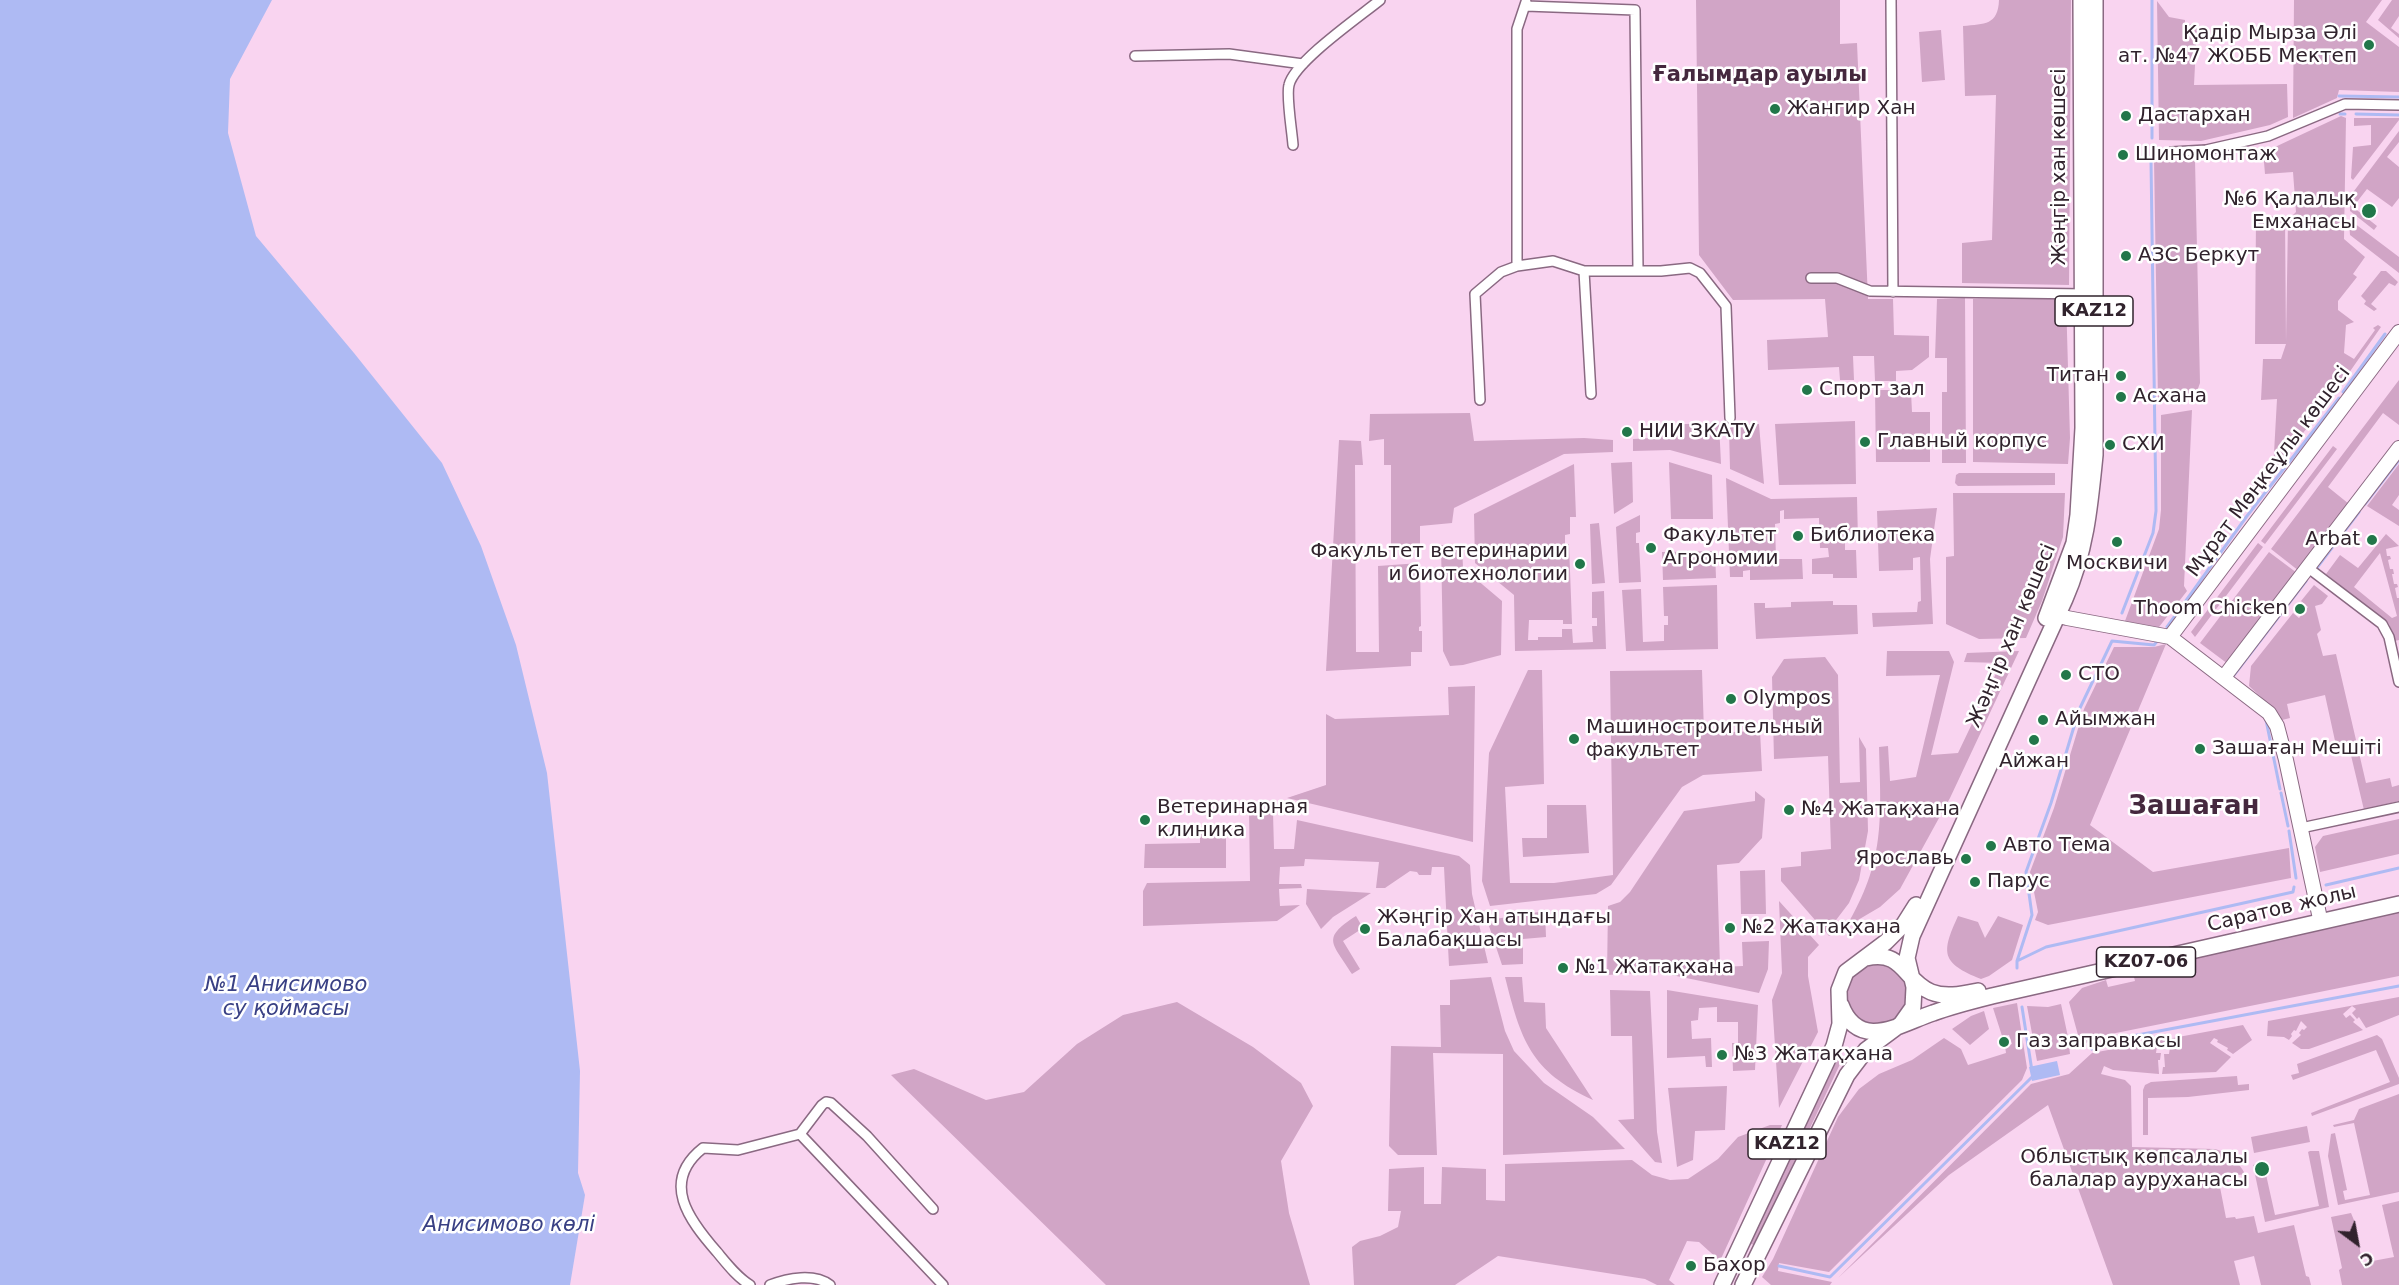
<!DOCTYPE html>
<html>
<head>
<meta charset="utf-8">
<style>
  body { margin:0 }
  #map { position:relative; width:2399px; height:1285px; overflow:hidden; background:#f9d4f0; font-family:"DejaVu Sans",sans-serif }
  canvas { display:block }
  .north { position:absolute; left:2327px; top:1213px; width:60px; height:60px; -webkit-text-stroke:4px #fff; paint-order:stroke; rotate:148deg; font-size:16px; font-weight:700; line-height:24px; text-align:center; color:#31232d }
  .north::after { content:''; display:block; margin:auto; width:21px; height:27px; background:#31232d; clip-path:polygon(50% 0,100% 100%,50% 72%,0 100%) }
</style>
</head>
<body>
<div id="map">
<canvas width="2399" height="1285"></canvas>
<div class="north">С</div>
</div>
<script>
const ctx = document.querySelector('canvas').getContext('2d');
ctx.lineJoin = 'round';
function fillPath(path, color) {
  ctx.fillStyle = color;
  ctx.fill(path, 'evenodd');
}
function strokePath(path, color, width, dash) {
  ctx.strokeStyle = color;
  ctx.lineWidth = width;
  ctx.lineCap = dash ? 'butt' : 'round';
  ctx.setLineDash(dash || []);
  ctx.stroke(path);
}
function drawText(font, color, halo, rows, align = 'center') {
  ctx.font = font + ' "DejaVu Sans",sans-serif';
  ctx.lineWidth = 5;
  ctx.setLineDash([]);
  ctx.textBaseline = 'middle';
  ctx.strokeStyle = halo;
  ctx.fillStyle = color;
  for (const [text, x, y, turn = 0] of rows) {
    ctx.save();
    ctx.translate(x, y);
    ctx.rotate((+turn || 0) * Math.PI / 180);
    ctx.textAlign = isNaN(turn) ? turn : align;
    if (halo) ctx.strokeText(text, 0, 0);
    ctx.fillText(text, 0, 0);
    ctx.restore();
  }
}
fillPath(new Path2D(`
  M1696,0H1840V44L1857,43L1868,299H1893L1894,335L1929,336V357L1912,370L1896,371V381H1875L1874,356H1853L1854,380H1840L1839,367L1768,370L1767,340L1828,337L1825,299L1733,300L1699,255Z
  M1999,0H2071L2069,285L1962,283V243L1992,240L1996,95L1965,96L1963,26C1985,24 1998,25 1999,0Z
  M2294,0H2382L2366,22L2399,47V92L2339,90L2337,98L2293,118Z
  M2392,0H2399V16L2391,28L2399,34V38L2378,20Z
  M2157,1L2169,17L2185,20V24L2197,25L2194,85L2287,84L2288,117L2270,125L2201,141L2159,140Z
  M1941,30L1945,80L1922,82L1919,32Z
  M2341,116L2346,118L2344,239L2365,257L2353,274L2357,277L2338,301V310L2354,322L2346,325L2344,353L2354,359L2375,330L2373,328L2378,325L2381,327L2337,390L2273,471L2277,399L2261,400L2263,359H2281L2286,344H2255L2256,217L2285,216L2286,342L2288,220L2296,212L2293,172L2265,174L2263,150L2275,147Z
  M2354,118H2399V120L2353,180L2351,178L2353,147L2371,145V125L2354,126Z
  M2399,131V142L2387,157L2399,167V198L2392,207L2367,189L2353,207L2377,226L2374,230L2350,211L2351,195Z
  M2154,159L2167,162L2195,160L2200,383L2196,394L2158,400Z
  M2350,220L2399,257V273L2350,235L2349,222Z
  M2381,271H2386L2398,282L2395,286L2389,283L2371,304L2377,309L2374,311L2364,304L2366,301L2361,296Z
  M1965,298L1966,463H1942V392H1947V358H1935L1937,299Z
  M2066,298L2070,438L2068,464L1973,462V299Z
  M2399,380V425L2383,413L2328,487L2349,504L2299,571L2271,549Z
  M1875,390H1896V393L1911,392L1912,412H1930V462H1876Z
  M2192,410L2184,586L2187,591L2159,627L2125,621L2159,529L2161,510V415Z
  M1470,413L1474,441L1584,438L1613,440V452L1564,454L1454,508L1452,523L1420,526V546L1391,549V465H1384V439L1369,441L1370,414Z
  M1855,421L1856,484L1779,485L1775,424Z
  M1719,423L1721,464L1670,450L1633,451V439L1653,438V425Z
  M1735,423L1738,425L1759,424L1764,484L1730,469L1729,429Z
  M1339,440L1361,441L1363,465H1355L1356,652H1379L1378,566L1420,563L1421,626L1419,627V631H1422V652H1411V666L1326,671Z
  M2333,446L2337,449L2265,544L2261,541Z
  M1632,462L1633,502L1614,514L1611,463Z
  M1669,462L1712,475L1713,519H1671Z
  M1574,464L1576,517H1570V534L1565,535V544H1569L1572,624H1563V620H1529L1528,640H1538V637H1562V629H1572L1573,643L1593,642L1592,626H1597V618H1592V592L1604,591L1606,649L1515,651L1514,595L1475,563L1474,514Z
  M2399,464V495L2392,505L2399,510V526L2367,506Z
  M1959,473H2055V485L1958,486L1955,483L1956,475Z
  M1726,478L1771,499L1857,497L1858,541L1845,542V550H1856L1857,578H1833V574H1812V559L1829,557L1828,548H1820L1819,518L1784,519V510L1780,511V523L1775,524L1776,559H1802L1803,579L1750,580V570L1743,571V577H1730Z
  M1953,493H2065L2063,537L2042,601L2026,638L1979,639L1946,624V557L1954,556Z
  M1937,508L1930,559L1933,624L1873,627L1872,613L1917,612L1918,602L1921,601L1920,557L1913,558V570L1879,571L1877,511Z
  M1640,515V532L1636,533V543H1639L1641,582L1619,583L1616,527Z
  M1599,523L1605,583L1592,584L1590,524Z
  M2386,534L2399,546L2386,549L2387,556H2390L2391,559L2388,560L2390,569H2393L2394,574H2392L2394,584H2397L2398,587L2395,588L2397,598H2399V640L2395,641L2389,624L2326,574L2340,555L2358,568ZM2380,553L2397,616L2392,618L2354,587Z
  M2258,543L2263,547L2195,637L2191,632Z
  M1462,545L1463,568L1502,601L1501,655L1463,665L1450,666L1443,651L1441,545Z
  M1715,551L1716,578L1663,580L1662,552Z
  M2269,552L2297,573L2228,664L2200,643Z
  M1717,585L1718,649L1626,651L1622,590L1641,589L1643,642L1664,641V625H1668V616H1664L1663,587Z
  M2314,585L2328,596L2322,604L2315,606L2321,630L2317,634L2323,656L2336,654L2366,783L2390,778L2392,787L2399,785V801L2364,810L2349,747L2337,750L2325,695L2287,704L2290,718L2282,720L2278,713L2249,686L2251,666L2293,613L2299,618L2308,607L2301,601Z
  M1833,601V605H1857L1858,634L1756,639L1754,603H1765V608L1791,607V602Z
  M2166,644L2090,825L2153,872L2289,848L2291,878L2048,925L2035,920L2038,912L2030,872L2054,808L2084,709L2114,647H2154Z
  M1887,651H1949L1954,662L1931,755L1958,753L2001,663L1964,662L1967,653L2019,651L1950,798L1900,889L1880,907L1846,927C1885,861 1881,821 1879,747L1888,746L1890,781L1916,777L1940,675L1886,676Z
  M1825,657L1838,675L1840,783L1860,782L1859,737L1866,749L1868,831L1859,880L1849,903L1830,928L1833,934L1829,936L1781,881V868L1801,866V852L1831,849L1828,756L1774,759L1772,677L1784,659Z
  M1528,670H1542L1544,784L1505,787L1510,883H1554L1613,875L1610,671L1702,670L1704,733L1760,731L1762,771L1703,775L1682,787L1611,885L1596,894L1490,906L1482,881L1489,753Z
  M1475,686L1473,842L1287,798L1326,785V714L1335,719L1449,715L1448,687Z
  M1755,791L1765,799L1762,838L1739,863L1717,865L1720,967L1743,966L1742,942L1769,941L1768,969L1759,993L1657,972L1607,975L1608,906L1620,902L1630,892L1684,811L1755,801Z
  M1547,805H1586L1589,853L1523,857L1522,838H1547Z
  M1249,809L1273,813L1274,849H1294L1297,820L1459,856L1470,865L1472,894L1488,963L1449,966L1444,867H1432L1431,875H1419L1417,872L1410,871L1385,888H1376L1379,862L1305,859L1304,866L1280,867L1279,884H1301L1302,888L1279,889L1280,906L1300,905L1277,921L1143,926V891L1147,883L1250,881Z
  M2399,819V854L2320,872L2315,847L2323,836Z
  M1200,834H1226V868H1144L1145,844L1200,843Z
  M1765,870L1766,914H1741L1740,871Z
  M1307,889L1371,893L1333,917L1321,929L1306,904Z
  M1779,901L1819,945L1808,957V976L1818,1032L1779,1108L1772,1000L1782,973Z
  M1545,911L1546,937L1523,939V964L1502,965L1489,926L1495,919Z
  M2396,911L2399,913V976L2096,1037L2081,1046L2069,1002L2082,988L2106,980L2108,987L2135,981L2133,973Z
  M1356,916L1363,928L1343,941L1360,969L1352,974C1333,943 1320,939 1356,916Z
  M1958,916L1978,922L1985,938L1998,916L2023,925L2012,960L1989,976L1981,979C1941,963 1941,953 1958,916Z
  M1847 995a30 30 0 1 1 60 0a30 30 0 1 1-60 0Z
  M1491,977L1505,1031L1514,1051L1544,1083L1593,1117L1625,1149L1503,1155V1054L1433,1053L1437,1155H1398L1389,1146L1391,1046L1441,1047L1440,1005H1450V980Z
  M1505,977H1522L1524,1002L1545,1003L1546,1028L1593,1100C1530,1071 1521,1040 1505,977Z
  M1610,990L1650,991L1657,1132L1662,1163L1655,1162L1618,1120L1634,1119L1632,1036H1611Z
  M1667,990L1758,1005L1755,1070L1733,1071L1732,1043H1738V1022H1717V1007L1699,1008L1698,1020L1691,1021L1692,1039L1711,1038L1712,1067H1706L1705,1056L1667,1058Z
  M2399,997V1015L2366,1028L2359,1017L2357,1019L2352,1013L2356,1009L2352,1006L2343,1014L2346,1018L2350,1015L2355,1020L2353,1022L2363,1030L2309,1049H2301L2292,1043L2301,1035L2299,1033L2302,1029L2304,1030L2307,1027L2301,1021L2296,1031L2294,1030L2291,1034L2292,1036L2289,1040L2284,1037L2267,1036L2268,1021Z
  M1177,1002L1253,1047L1301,1083L1313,1106L1281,1161L1289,1213L1310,1285H1106L891,1075L914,1069L986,1100L1024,1092L1077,1044L1123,1015Z
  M2017,1003L2027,1068L2022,1080L1829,1272L1779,1263L1778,1271L1832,1282L1830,1285H1771L1762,1277L1773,1259L1838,1117L1859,1089L1879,1074L1912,1060L1944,1038L1961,1049L1968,1065L2006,1053L2005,1046L2012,1044L2009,1035L2002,1036L1993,1008Z
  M2061,1004L2068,1037L2070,1054L2037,1061L2027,1006L2048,1007Z
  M1984,1011L1989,1029L1970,1045L1952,1029L1971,1016Z
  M2243,1025L2252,1040L2233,1054L2227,1050L2228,1048L2217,1042L2218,1040L2214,1038L2210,1043L2231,1057L2216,1072L2162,1074L2163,1067H2165L2164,1054H2169L2170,1047L2157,1046L2156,1053H2161L2160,1060H2158L2159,1074L2113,1070L2104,1066L2101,1074L2125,1080L2131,1086L2132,1147L2215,1149C2228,1152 2239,1162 2245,1174L2226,1177V1180L2219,1182L2226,1218L2235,1217L2236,1219L2254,1216L2258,1233L2294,1225L2306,1276L2309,1277L2311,1285H2261L2254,1256L2234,1261L2240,1285H2113L2048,1105L1949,1175L1838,1278L2031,1084L2069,1074L2092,1053Z
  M2377,1035L2382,1039L2399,1078V1084L2312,1116L2311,1113L2390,1082L2376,1050L2293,1080L2291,1075L2299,1073L2297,1064Z
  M1837,1060L1841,1062L1755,1245L1750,1244Z
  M2237,1076L2238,1085L2249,1084V1090L2188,1097L2148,1098V1135H2143V1090L2145,1085L2151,1082Z
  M1727,1086L1725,1130L1695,1131L1693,1160L1677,1167L1668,1088Z
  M2399,1094V1192L2338,1205L2328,1156L2331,1134L2335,1133L2347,1190L2343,1191L2345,1200L2370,1195L2354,1123L2334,1127L2333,1125L2354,1120L2359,1109Z
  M1770,1125H1782L1720,1261L1699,1242L1687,1241L1669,1280L1675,1285H1657L1645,1279L1498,1256L1455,1285H1354L1352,1247L1360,1241L1380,1236L1398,1227L1401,1211H1388L1389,1169L1424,1167V1204H1441L1442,1167L1486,1169V1200L1505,1201V1164L1632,1160L1652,1175L1670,1180L1688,1179L1718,1159L1738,1137Z
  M2307,1126L2310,1142L2254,1153L2251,1137Z
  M2310,1151H2319L2329,1207L2265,1222L2253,1165L2263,1161L2275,1215L2319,1206L2308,1152Z
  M2399,1201V1285H2342L2339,1270L2342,1268L2331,1217L2351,1213L2356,1225L2362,1263L2394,1257L2382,1205Z`), '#d1a5c6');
fillPath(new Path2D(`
  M0,0H272L230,79L228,133L256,236L354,353L442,463L481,546L516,645L547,773L580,1071L578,1173L585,1195L570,1285H0Z
  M2057,1061L2060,1075L2032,1081L2029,1067Z`), '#aebaf3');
strokePath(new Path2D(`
  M2339,96L2399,97
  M2340,114H2345
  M2356,114L2399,115
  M2152,138V0
  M2343,392L2385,334
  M2365,504L2399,460
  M2316,569L2359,512
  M2122,613L2153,533L2156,511L2151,161
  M2167,627L2247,516L2339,398
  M2234,675L2306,581
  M2266,720L2280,789
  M2281,793L2288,826
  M2289,831L2296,878
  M2326,885L2399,868
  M2017,961L2032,915L2026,872L2051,803L2079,710L2112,641L2154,645L2158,640
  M2017,968V961L2046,947L2293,892L2294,887
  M2022,1007L2032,1071
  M2092,1049L2111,1040L2399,986
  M1779,1266L1830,1277L2032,1077`), '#aebaf3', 3);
const minor = new Path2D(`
  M1891,0L1893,292
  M1526,6L1635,10L1638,270
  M1135,56L1229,54L1303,64
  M1293,145C1292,131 1286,96 1289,85C1294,62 1359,17 1380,0
  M2172,152L2206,150L2268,136L2345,104L2399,105
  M1517,266V29L1526,2
  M1584,271L1591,394
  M1811,278H1837L1870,291L2085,294
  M1480,400L1475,294L1501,272L1517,266L1553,261L1584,271H1661L1690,268L1700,273L1726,306L1730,418
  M2307,567L2382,624L2389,637L2399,682
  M2301,828L2399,807
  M800,1134L943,1285
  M750,1285C737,1277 727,1264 717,1252C689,1220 660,1182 703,1148L738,1150L800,1134L822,1105L826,1102L831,1103L867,1136L933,1209
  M770,1285C788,1278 814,1273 830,1285`);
const secondary = new Path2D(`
  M2048,613L2067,618L2170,637L2269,713L2277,726L2286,760L2319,914
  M2170,637L2399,332
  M2224,677L2399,448`);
const primary = new Path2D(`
  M2046,618L2074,543L2078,515L2083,428L2081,0
  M1866,958C1903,949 1904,981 1931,992C1946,998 1963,994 1978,991
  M1841,1005C1859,1053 1902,1023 1933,1013C1952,1006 1972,1001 1992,996L2399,904
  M1722,1285L1834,1046L1840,1024L1839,990L1846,972L1886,942L1904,924L1916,905
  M1743,1285L1847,1075L1866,1050L1901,1024L1913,1007L1914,987L1907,958L1912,936L2065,599C2086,551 2090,506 2095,455V0`);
strokePath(minor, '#8a6982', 12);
strokePath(secondary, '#8a6982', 16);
strokePath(primary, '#8a6982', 18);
strokePath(minor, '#fff', 9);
strokePath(secondary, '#fff', 14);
strokePath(primary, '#fff', 15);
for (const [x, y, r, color] of [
  [2369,45,6,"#22774a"],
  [1775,109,6,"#22774a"],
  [2126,116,6,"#22774a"],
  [2123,155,6,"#22774a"],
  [2369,211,8,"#22774a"],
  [2126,256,6,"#22774a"],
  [2121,376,6,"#22774a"],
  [1807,390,6,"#22774a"],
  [2121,397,6,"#22774a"],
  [1627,432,6,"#22774a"],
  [1865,442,6,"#22774a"],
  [2110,445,6,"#22774a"],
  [1798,536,6,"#22774a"],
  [2372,540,6,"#22774a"],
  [2117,542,6,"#22774a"],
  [1651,548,6,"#22774a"],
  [1580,564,6,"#22774a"],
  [2300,609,6,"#22774a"],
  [2066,675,6,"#22774a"],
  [1731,699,6,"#22774a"],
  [2043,720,6,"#22774a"],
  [1574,739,6,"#22774a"],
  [2034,740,6,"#22774a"],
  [2200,749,6,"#22774a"],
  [1789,810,6,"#22774a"],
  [1145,820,6,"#22774a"],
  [1991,846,6,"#22774a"],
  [1966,859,6,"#22774a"],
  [1975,882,6,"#22774a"],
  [1730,928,6,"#22774a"],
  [1365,929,6,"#22774a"],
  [1563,968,6,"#22774a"],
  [2004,1042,6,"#22774a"],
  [1722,1055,6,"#22774a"],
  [2262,1169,8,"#22774a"],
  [1691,1266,6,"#22774a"]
]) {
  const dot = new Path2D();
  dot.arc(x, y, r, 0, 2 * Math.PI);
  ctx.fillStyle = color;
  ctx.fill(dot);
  strokePath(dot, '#fff', 2);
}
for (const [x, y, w] of [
  [2094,311,78],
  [2146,962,99],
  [1787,1144,78]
]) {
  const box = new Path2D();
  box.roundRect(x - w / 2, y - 15, w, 30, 4.5);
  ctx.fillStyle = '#fff';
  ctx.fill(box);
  strokePath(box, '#31232d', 1.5);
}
drawText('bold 18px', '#31232d', null, [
  ["KAZ12",2094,311],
  ["KZ07-06",2146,962],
  ["KAZ12",1787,1144]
]);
drawText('20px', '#31232d', '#fff', [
  ["Қадір Мырза Әлі",2357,34,"right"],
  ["ат. №47 ЖОББ Мектеп",2357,57,"right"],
  ["Жангир Хан",1787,109],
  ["Дастархан",2138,116],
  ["Шиномонтаж",2135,155],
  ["№6 Қалалық",2356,200,"right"],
  ["Емханасы",2356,223,"right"],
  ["АЗС Беркут",2138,256],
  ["Титан",2109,376,"right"],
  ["Спорт зал",1819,390],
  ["Асхана",2133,397],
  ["НИИ ЗКАТУ",1639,432],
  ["Главный корпус",1877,442],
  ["СХИ",2122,445],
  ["Факультет",1663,536],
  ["Агрономии",1663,559],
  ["Библиотека",1810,536],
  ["Arbat",2360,540,"right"],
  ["Факультет ветеринарии",1568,552,"right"],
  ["и биотехнологии",1568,575,"right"],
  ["Москвичи",2117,564,"center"],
  ["Thoom Chicken",2288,609,"right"],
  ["СТО",2078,675],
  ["Olympos",1743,699],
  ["Айымжан",2055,720],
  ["Машиностроительный",1586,728],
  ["факультет",1586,751],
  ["Зашаған Мешіті",2212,749],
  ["Айжан",2034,762,"center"],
  ["Ветеринарная",1157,808],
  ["клиника",1157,831],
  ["№4 Жатақхана",1801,810],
  ["Авто Тема",2003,846],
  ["Ярославь",1954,859,"right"],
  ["Парус",1987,882],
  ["Жәңгір Хан атындағы",1377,918],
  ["Балабақшасы",1377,941],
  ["№2 Жатақхана",1742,928],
  ["№1 Жатақхана",1575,968],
  ["Газ заправкасы",2016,1042],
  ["№3 Жатақхана",1734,1055],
  ["Облыстық көпсалалы",2248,1158,"right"],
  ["балалар ауруханасы",2248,1181,"right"],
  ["Бахор",1703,1266]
], 'left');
drawText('20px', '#31232d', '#fff', [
  ["Жәңгір хан көшесі",2060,167,-90],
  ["Мұрат Мөңкеұлы көшесі",2269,472,-53],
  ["Жәңгір хан көшесі",2012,636,-67],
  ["Саратов жолы",2282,909,-13]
]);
drawText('bold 21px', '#45283e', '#fff', [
  ["Ғалымдар ауылы",1760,76]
]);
drawText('italic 21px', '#394084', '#fff', [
  ["№1 Анисимово",286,986],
  ["су қоймасы",286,1010],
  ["Анисимово көлі",509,1226]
]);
drawText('bold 26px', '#45283e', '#fff', [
  ["Зашаған",2194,807]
]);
</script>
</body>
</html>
